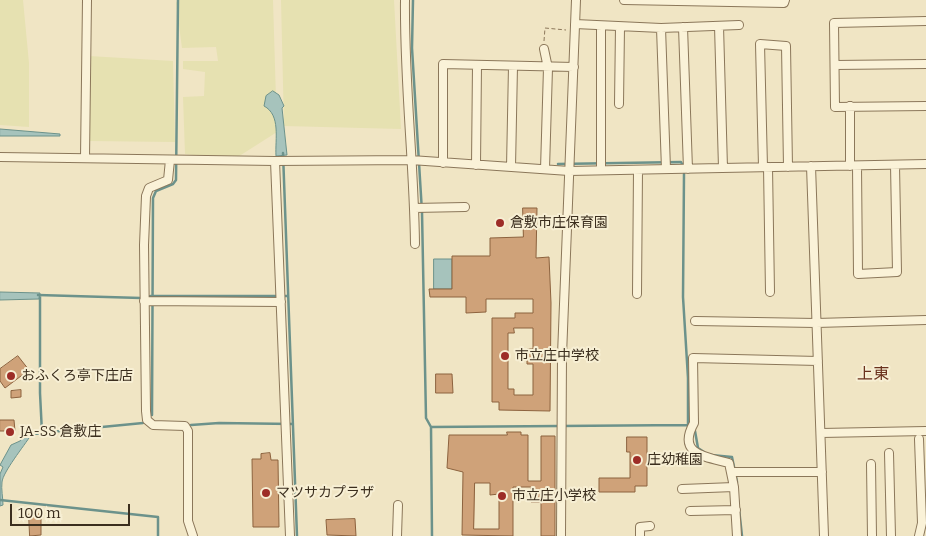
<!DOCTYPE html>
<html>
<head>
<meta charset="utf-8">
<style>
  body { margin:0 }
  #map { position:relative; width:926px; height:536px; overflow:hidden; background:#f0e5c4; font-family:Bitter,serif }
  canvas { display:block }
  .scale { position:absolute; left:10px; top:504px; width:120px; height:22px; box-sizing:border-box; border:2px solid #3b2e1e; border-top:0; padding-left:6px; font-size:15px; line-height:18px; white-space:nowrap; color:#3b2e1e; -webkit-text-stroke:4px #f7efd4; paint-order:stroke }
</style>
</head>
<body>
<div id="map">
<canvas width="926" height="536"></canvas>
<div class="scale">100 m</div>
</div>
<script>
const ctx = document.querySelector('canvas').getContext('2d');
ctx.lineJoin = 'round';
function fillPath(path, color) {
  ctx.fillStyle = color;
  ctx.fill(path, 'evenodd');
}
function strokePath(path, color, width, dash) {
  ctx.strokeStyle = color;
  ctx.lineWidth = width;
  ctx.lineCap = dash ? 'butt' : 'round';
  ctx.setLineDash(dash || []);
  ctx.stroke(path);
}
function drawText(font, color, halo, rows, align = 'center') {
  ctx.font = font + ' Bitter,"Noto Sans JP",serif';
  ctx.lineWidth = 4;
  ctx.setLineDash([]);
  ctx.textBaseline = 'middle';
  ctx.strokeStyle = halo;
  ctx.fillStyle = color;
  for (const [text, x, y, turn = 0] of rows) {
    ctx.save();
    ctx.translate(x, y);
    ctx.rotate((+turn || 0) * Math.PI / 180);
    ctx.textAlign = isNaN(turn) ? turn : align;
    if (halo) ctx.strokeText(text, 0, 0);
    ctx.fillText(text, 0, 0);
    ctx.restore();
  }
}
fillPath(new Path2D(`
  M0,0H23L29,63V127L0,125Z
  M178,0H273L277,132L233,160L185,154L183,97L204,96L205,72L183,69V61H218L216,47L182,48L176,3Z
  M281,0H394L401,129L284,126Z
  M89,56L173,61L175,142L88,141Z`), '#e6e1b1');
const water = new Path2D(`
  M273,91L279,95L284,106L282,108L287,155L276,156C275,139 281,115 264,106L266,96Z
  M0,129L60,134V136H0Z
  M434,259H452V289H434Z
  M0,292L40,293L39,299L0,300Z
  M21,428L41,432V434L31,435C24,446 3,472 2,482C1,489 3,498 3,505L0,506V474L3,467L0,465L11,445L20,441Z`);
fillPath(water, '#a6c3bc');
strokePath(water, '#6c928b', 1);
strokePath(new Path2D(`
  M413,0L412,48L422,212L426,418L431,427L432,536
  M283,153L297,536
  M558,164L681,162L682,164
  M684,174L683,297L688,378V425
  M38,295L141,298L151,296H288
  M40,295V393L42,433
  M152,415L153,198L156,191L173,184L176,180L178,0
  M191,425L219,423L293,424
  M431,427L688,425L695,431L698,448L704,452
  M40,433L143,423
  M711,455L732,457L737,482
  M0,500L158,517V536
  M738,500L742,536`), '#6c928b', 2.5);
const building = new Path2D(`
  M523,208H537L536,258L549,257L551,303L550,411L499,410V402H492V318H515V313H533V299H486V312L466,313V297H430L429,289H452V256H490V238L523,237ZM514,328H533V349H527V364H533V395H514V389H508V333H514Z
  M18,356L29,370L5,388L0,381V369Z
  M436,374H452L453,393H436Z
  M21,390V397L11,398V391Z
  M0,420H14L15,431H0Z
  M507,432H521V435H528V481H541V436H555V536H541V502H531V487H513V536L462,535L463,472L447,468L449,435H507ZM475,483H490V495L499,494V529H474Z
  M627,437H647V486H635V492H599V478H630V452H627Z
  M270,453L271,460H278L279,527H253L252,459H261V454Z
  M29,514H41V535L30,536Z
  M355,519L356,536L327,535L326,520Z`);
fillPath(building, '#cfa279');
strokePath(building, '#8c623e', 1);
const minor = new Path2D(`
  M405,0C404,82 414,162 415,244
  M624,0L784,3L785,0
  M926,21L834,23L835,107L926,106
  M575,24L661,28L739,25
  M719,26L723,168
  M683,27L688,169
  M661,28L666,169
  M544,49L548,68L545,169
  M835,65L926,64
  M619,104L620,27
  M850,106V166
  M0,157L275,161L411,160L569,171L926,164
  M85,158L87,0
  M170,160L168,180L149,188L146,196L144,245L146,411L147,420L153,425L185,426L188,431V521L193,536
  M275,161L290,536
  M443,163V64L574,67
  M476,165L477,65
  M811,166L824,536
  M857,166L858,274L897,272L895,165
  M511,167L513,66
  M763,167L760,44L786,46L788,167
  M768,167L770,292
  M601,170V26
  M414,208L465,207
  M637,294L638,170
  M144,301L281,302
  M695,321L816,323L926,320
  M821,433L926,431
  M919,439L922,523L919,536
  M889,453L891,536
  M871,464L872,536
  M732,472H822
  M682,489L734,487
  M690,511L736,510
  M397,536L398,505
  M561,536L562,355L576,0
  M640,536V527L650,526
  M737,536L734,487L729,463C707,457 676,455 694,423L693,358L818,361`);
strokePath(minor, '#8b775a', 10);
strokePath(new Path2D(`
  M544,41L545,28L566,30`), '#8b775a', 1, [4, 2.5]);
strokePath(minor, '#faf2d8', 8);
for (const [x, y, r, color] of [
  [500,223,5,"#9d2d27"],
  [505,356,5,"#9d2d27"],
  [11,376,5,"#9d2d27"],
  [10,432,5,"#9d2d27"],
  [637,460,5,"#9d2d27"],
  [266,493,5,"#9d2d27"],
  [502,496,5,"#9d2d27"]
]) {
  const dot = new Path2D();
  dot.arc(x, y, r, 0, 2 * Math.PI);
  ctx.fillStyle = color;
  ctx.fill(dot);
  strokePath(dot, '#f7efd4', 2);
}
drawText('14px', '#3b2e1e', '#f7efd4', [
  ["倉敷市庄保育園",510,223],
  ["市立庄中学校",515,356],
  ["おふくろ亭下庄店",21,376],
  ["JA-SS 倉敷庄",20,432],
  ["庄幼稚園",647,460],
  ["マツサカプラザ",276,493],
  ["市立庄小学校",512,496]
], 'left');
drawText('16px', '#69311c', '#f7efd4', [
  ["上東",873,375]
]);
</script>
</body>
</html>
